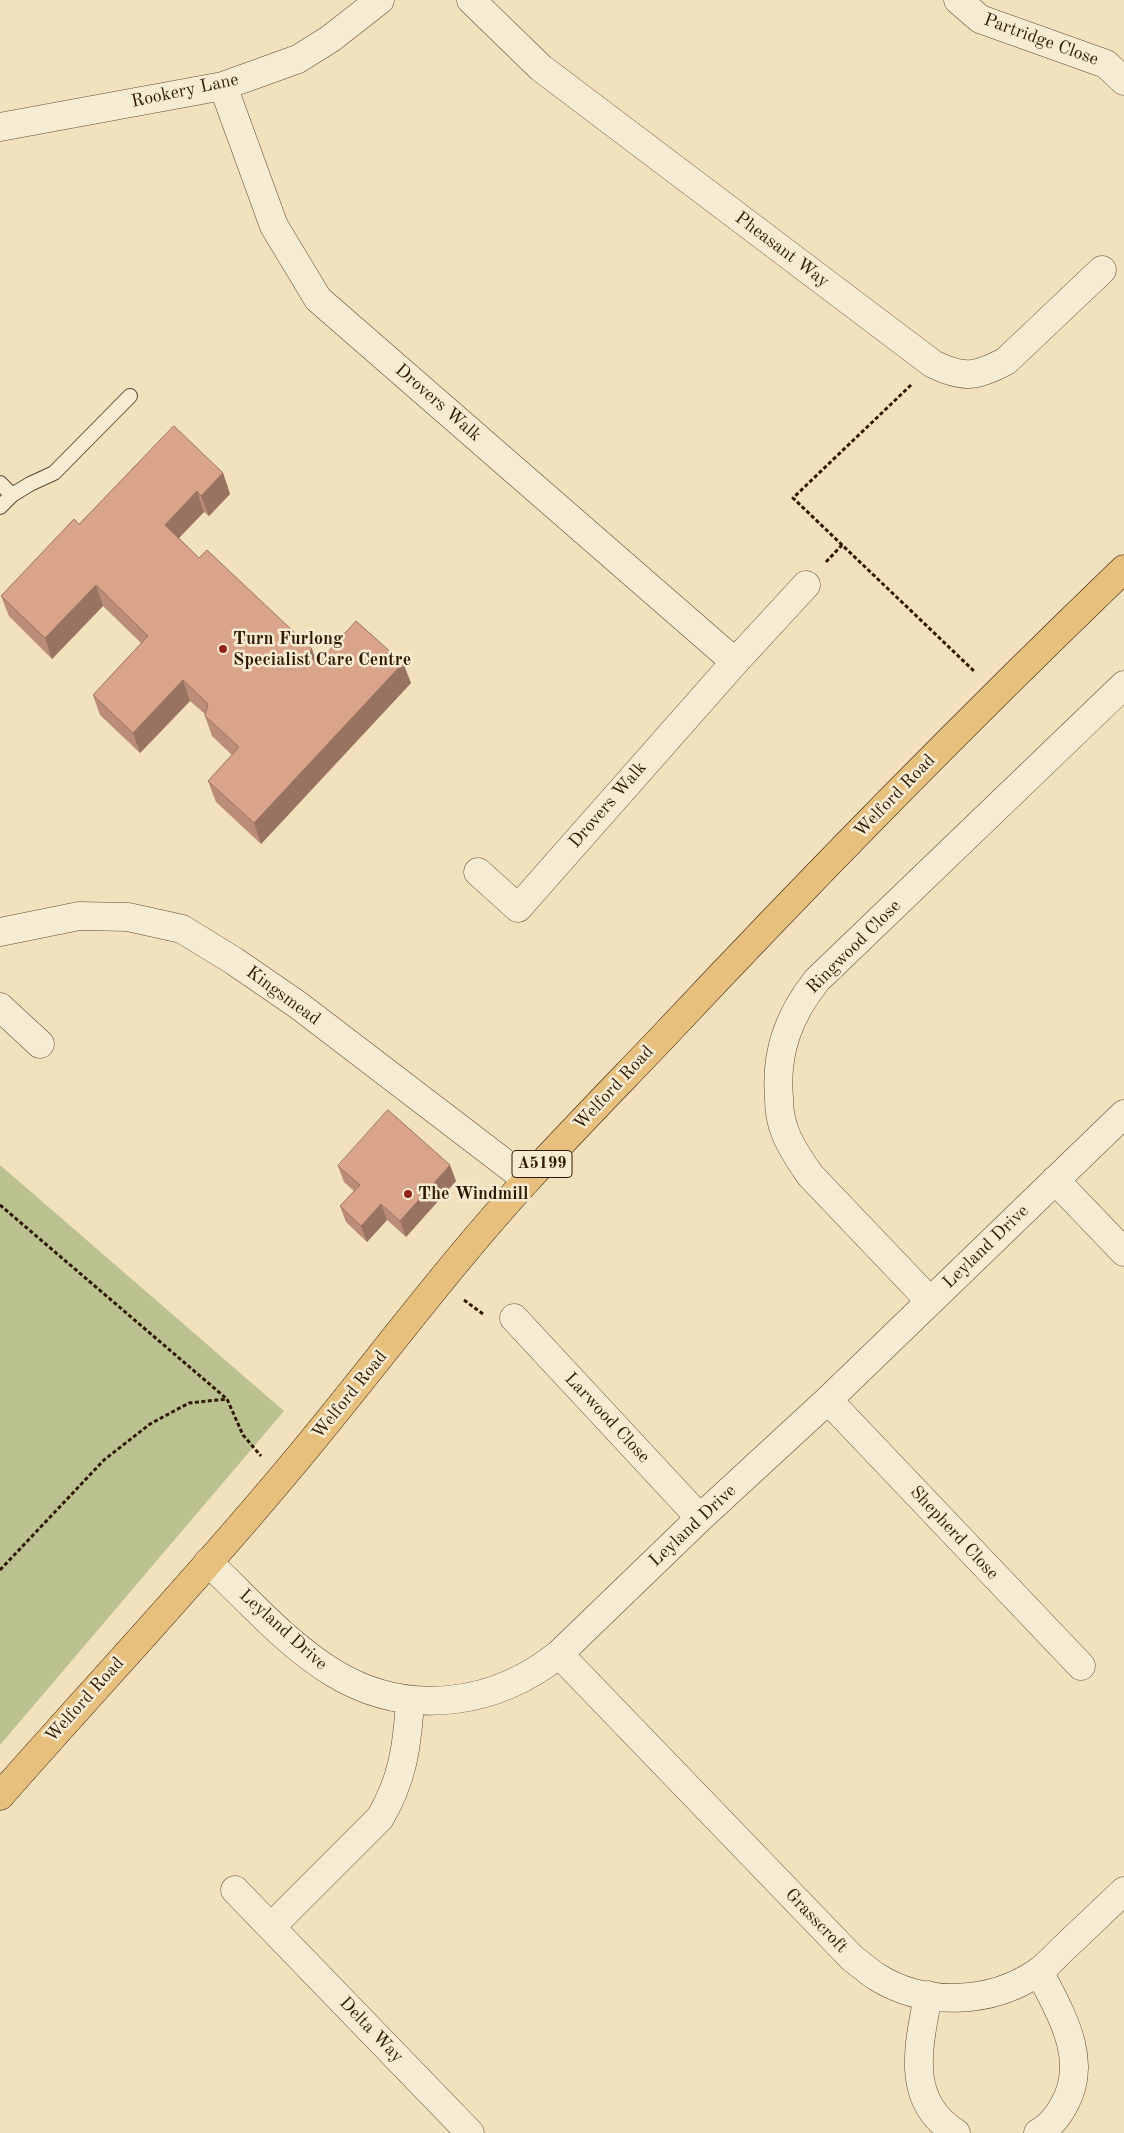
<!DOCTYPE html>
<html>
<head>
<meta charset="utf-8">
<style>
  body { margin:0 }
  canvas { display:block; background:#f1e1bc }
</style>
</head>
<body>
<canvas width="1124" height="2133"></canvas>
<script>
const ctx = document.querySelector('canvas').getContext('2d');
ctx.lineJoin = 'round';
function fillPath(path, color) {
  ctx.fillStyle = color;
  ctx.fill(path, 'evenodd');
}
function strokePath(path, color, width, dash) {
  ctx.strokeStyle = color;
  ctx.lineWidth = width;
  ctx.lineCap = dash ? 'butt' : 'round';
  ctx.setLineDash(dash || []);
  ctx.stroke(path);
}
function drawText(font, color, halo, rows, align = 'center') {
  ctx.font = font + ' "Old Standard TT",serif';
  ctx.lineWidth = 5;
  ctx.setLineDash([]);
  ctx.textBaseline = 'middle';
  ctx.strokeStyle = halo;
  ctx.fillStyle = color;
  for (const [text, x, y, turn = 0] of rows) {
    ctx.save();
    ctx.translate(x, y);
    ctx.rotate((+turn || 0) * Math.PI / 180);
    ctx.textAlign = isNaN(turn) ? turn : align;
    if (halo) ctx.strokeText(text, 0, 0);
    ctx.fillText(text, 0, 0);
    ctx.restore();
  }
}
fillPath(new Path2D(`
  M0,1165L284,1411L0,1745Z`), '#bbc290');
const lane = new Path2D(`
  M0,483L12,495
  M0,507L12,495L30,484L54,473L130,396`);
const street = new Path2D(`
  M471,0L541,68L933,364C964,379 976,377 1006,361L1102,270
  M958,0L980,19L1106,64L1124,81
  M223,86L274,226L318,299L735,662
  M0,127L223,86L298,59L330,39L380,0
  M478,872L518,908L735,662L806,585
  M0,932L79,916L128,917L182,929L234,961L298,1005L527,1180
  M0,1007L40,1044
  M1055,1180L1124,1252
  M930,1301L810,1175C801,1162 791,1148 785,1132C781,1122 779,1109 779,1098C775,1052 789,1015 817,980L1124,685
  M514,1318L700,1518
  M828,1400L1081,1666
  M208,1562C282,1632 343,1714 456,1699C495,1694 528,1679 559,1654L700,1518L828,1400L1124,1114
  M559,1654L852,1958C860,1964 868,1971 877,1977C925,2007 992,2004 1038,1972C1048,1965 1057,1954 1066,1946C1085,1928 1105,1909 1124,1891
  M235,1890L470,2133
  M271,1927L380,1818C403,1779 407,1746 410,1702
  M928,1995C919,2046 904,2100 956,2133
  M1038,2133C1050,2127 1058,2116 1064,2105C1090,2059 1060,2013 1039,1971`);
const primary = new Path2D(`
  M0,1796C94,1689 192,1585 283,1476C366,1378 441,1274 528,1179C571,1132 616,1086 660,1040C811,879 965,722 1124,569`);
strokePath(lane, '#604a33', 16);
strokePath(street, '#604a33', 29);
strokePath(primary, '#301805', 29);
strokePath(new Path2D(`
  M911,385L793,498L975,672
  M826,562L842,545
  M0,1205L227,1399
  M464,1300L483,1314
  M0,1570L104,1460L150,1424L189,1403L227,1399L243,1435L261,1456`), '#301805', 3, [4, 2.5]);
strokePath(lane, '#f6ecd3', 14);
strokePath(street, '#f6ecd3', 28);
strokePath(primary, '#e8c07e', 28);
fillPath(new Path2D(`
  M223,473L230,494L209,516L204,512L179,538L199,558L317,663H403L411,683L261,844L216,802L208,781L232,755L212,736L205,716V714L190,701L140,753L100,715L93,695L141,643L103,606L52,659L9,616L1,596L79,524Z
  M338,1166L456,1181L406,1237L387,1220L367,1242L346,1222L340,1206L354,1191L344,1182Z`), '#bb8d78');
fillPath(new Path2D(`
  M223,473L230,494L209,516L201,496Z
  M197,491L204,512L172,545L165,525Z
  M96,585L103,606L52,659L45,638Z
  M312,649L319,669L307,655Z
  M403,663L411,683L261,844L254,823Z
  M183,680L190,701L140,753L133,733Z
  M450,1165L456,1181L406,1237L400,1221Z
  M381,1204L387,1220L367,1242L361,1226Z`), '#997361');
const building = new Path2D(`
  M174,426L223,473L201,496L197,491L165,525L199,558L207,550L312,649L307,655L317,664L356,621L403,663L254,823L208,781L239,747L205,716L208,704L183,680L133,733L93,695L148,636L96,585L45,638L1,596L74,519L79,524Z
  M388,1110L450,1165L400,1221L381,1204L361,1226L340,1206L360,1185L338,1166Z`);
fillPath(building, '#daa48b');
strokePath(building, '#997361', 1);
for (const [x, y, r, color] of [
  [223,649,5,"#8f2418"],
  [408,1194,5,"#8f2418"]
]) {
  const dot = new Path2D();
  dot.arc(x, y, r, 0, 2 * Math.PI);
  ctx.fillStyle = color;
  ctx.fill(dot);
  strokePath(dot, '#f6ecd3', 2);
}
for (const [x, y, w] of [
  [542,1164,60]
]) {
  const box = new Path2D();
  box.roundRect(x - w / 2, y - 13.5, w, 27, 4);
  ctx.fillStyle = '#f6ecd3';
  ctx.fill(box);
  strokePath(box, '#301805', 1);
}
drawText('bold 16px', '#301805', null, [
  ["A5199",542,1164]
]);
drawText('18px', '#301805', '#f6ecd3', [
  ["Partridge Close",1041,40,20],
  ["Rookery Lane",185,91,-12],
  ["Pheasant Way",782,250,37],
  ["Drovers Walk",438,403,41],
  ["Welford Road",895,796,-46],
  ["Drovers Walk",608,805,-49],
  ["Ringwood Close",854,947,-45],
  ["Kingsmead",283,996,36],
  ["Welford Road",614,1088,-47],
  ["Leyland Drive",986,1247,-44],
  ["Welford Road",350,1395,-51],
  ["Larwood Close",607,1418,47],
  ["Leyland Drive",693,1526,-43],
  ["Shepherd Close",954,1533,47],
  ["Leyland Drive",283,1630,42],
  ["Welford Road",85,1700,-48],
  ["Grasscroft",816,1921,46],
  ["Delta Way",371,2030,46]
]);
drawText('bold 18px', '#301805', '#f6ecd3', [
  ["Turn Furlong",233,639],
  ["Specialist Care Centre",233,660],
  ["The Windmill",418,1194]
], 'left');
</script>
</body>
</html>
